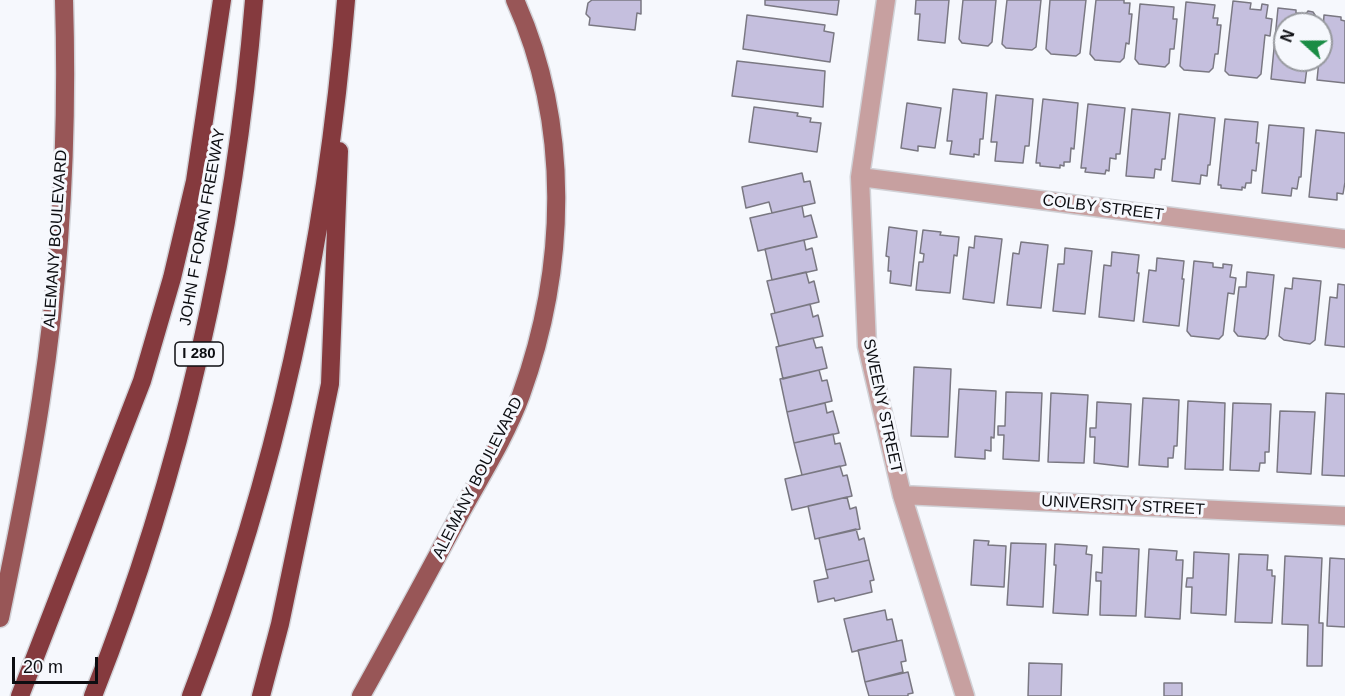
<!DOCTYPE html>
<html>
<head>
<meta charset="utf-8">
<style>
  body { margin:0 }
  #map { position:relative; width:1345px; height:696px; overflow:hidden; background:#f6f8fd; font-family:Helvetica,sans-serif }
  canvas { display:block }
  .north { position:absolute; left:1273px; top:12px; width:60px; height:60px; box-sizing:border-box; background:#f6f8fd; border:2px solid #989a9f; border-radius:50%; rotate:291deg; font-size:16px; font-weight:700; line-height:24px; text-align:center; color:#0c0d11 }
  .north::after { content:''; display:block; margin:auto; width:21px; height:27px; background:#1a8c45; clip-path:polygon(50% 0,100% 100%,50% 72%,0 100%) }
  .scale { position:absolute; left:12px; top:657px; width:86px; height:27px; box-sizing:border-box; border:3px solid #0c0d11; border-top:0; padding-left:8px; font-size:18px; line-height:21px; white-space:nowrap; color:#0c0d11; -webkit-text-stroke:4px #f6f8fd; paint-order:stroke }
</style>
</head>
<body>
<div id="map">
<canvas width="1345" height="696"></canvas>
<div class="north">N</div>
<div class="scale">20 m</div>
</div>
<script>
const ctx = document.querySelector('canvas').getContext('2d');
ctx.lineJoin = 'round';
function fillPath(path, color) {
  ctx.fillStyle = color;
  ctx.fill(path, 'evenodd');
}
function strokePath(path, color, width, dash) {
  ctx.strokeStyle = color;
  ctx.lineWidth = width;
  ctx.lineCap = dash ? 'butt' : 'round';
  ctx.setLineDash(dash || []);
  ctx.stroke(path);
}
function drawText(font, color, halo, rows, align = 'center') {
  ctx.font = font + ' Helvetica,sans-serif';
  ctx.lineWidth = 6;
  ctx.setLineDash([]);
  ctx.textBaseline = 'middle';
  ctx.strokeStyle = halo;
  ctx.fillStyle = color;
  for (const [text, x, y, turn = 0] of rows) {
    ctx.save();
    ctx.translate(x, y);
    ctx.rotate((+turn || 0) * Math.PI / 180);
    ctx.textAlign = isNaN(turn) ? turn : align;
    if (halo) ctx.strokeText(text, 0, 0);
    ctx.fillText(text, 0, 0);
    ctx.restore();
  }
}
const building = new Path2D(`
  M592,0H641V14L637,13L635,30L589,25L590,18L586,14L588,3Z
  M765,0H839L837,15L765,5Z
  M916,0H949L945,43L918,40L920,14H915Z
  M963,0H996L992,42L988,46L962,43L959,39Z
  M1007,0H1041L1036,47L1032,50L1006,48L1002,44Z
  M1050,0H1086L1080,53L1076,56L1051,54L1046,49Z
  M1096,0H1124V3H1130L1129,14H1132L1129,44L1126,43L1124,58L1120,62L1095,60L1090,54Z
  M1233,1L1251,3L1250,9L1261,10L1262,4L1268,5L1266,18L1272,19L1270,36L1265,35L1261,74L1257,78L1229,75L1225,71Z
  M1186,2L1215,5L1213,18H1218L1217,25H1221L1218,54H1215L1213,68L1209,72L1184,70L1180,66Z
  M1140,4L1174,7L1173,19H1177L1174,49H1170L1169,63L1165,67L1139,64L1135,59Z
  M1278,8L1296,10V13L1306,14L1308,11L1313,12L1315,15L1314,23L1318,24H1285V60H1308L1305,83L1271,79Z
  M747,15L825,25L824,31L834,33L830,62L743,49Z
  M1324,15L1341,17V20L1345,21V83L1317,80L1319,60H1321Z
  M737,61L825,71L823,107L732,96Z
  M953,89L987,93L983,139H980L979,155L974,154V157L950,154L952,141H947Z
  M996,95L1033,99L1029,146H1025L1023,163L995,161L997,142H991Z
  M1043,99L1078,103L1074,149L1071,148L1070,162H1064V166L1060,165V168L1040,166V163H1036Z
  M907,103L941,108L935,148L918,146V151L901,148Z
  M1088,104L1125,108L1120,154H1116V159L1110,158L1109,171L1106,170L1105,174L1085,172L1086,168H1081Z
  M754,107L798,113L797,116L811,118L810,122L821,123L817,152L749,142Z
  M1132,109L1170,113L1165,159H1162L1161,170L1155,169L1154,178L1126,176Z
  M1179,114L1215,118L1210,165H1208L1207,176L1201,175L1200,184L1172,181Z
  M1225,119L1258,122L1256,143H1259L1256,171L1252,170L1251,183H1246L1245,188L1242,187V190L1221,188V185H1218Z
  M1269,125L1304,128L1301,177H1299L1297,189L1292,188L1291,196L1262,193Z
  M1316,130L1345,133V182L1343,194L1337,193V200L1309,197Z
  M802,173L804,182L810,181L815,203L772,213L769,202L746,208L742,187Z
  M802,206L804,217L811,215L817,237L758,251L750,218Z
  M889,227L917,231L911,286L890,283L891,271H888L889,257L886,256Z
  M923,230L941,232L940,235L959,237L957,256L954,255L950,293L916,290L919,262H923L924,254L920,253Z
  M975,236L1002,239L994,303L963,299L969,247L974,248Z
  M804,240L806,250L812,248L817,270L772,280L765,249Z
  M1021,242L1048,245L1041,308L1007,305L1013,253L1019,254Z
  M1065,248L1092,251L1085,314L1053,311L1058,264H1064Z
  M1112,252L1139,255L1137,273H1139L1134,321L1099,317L1104,265L1111,266Z
  M1157,258L1184,261L1182,279H1184L1179,326L1143,322L1149,270L1156,271Z
  M1194,261L1213,263V267L1223,268V264L1232,265L1230,277L1236,278L1234,294L1228,293L1223,335L1219,339L1191,336L1187,331Z
  M806,272L809,283L814,281L819,302L775,313L767,281Z
  M1247,272L1274,275L1268,335L1265,339L1238,336L1234,331L1239,287H1246Z
  M1293,278L1321,281L1315,340L1310,344L1284,340L1279,336L1285,288L1292,289Z
  M1338,284L1345,285V347L1325,345L1330,297L1337,298Z
  M810,304L813,317L818,315L823,336L779,346L771,314Z
  M813,338L816,348L822,347L827,368L783,379L776,347Z
  M914,367L951,369L948,437L911,436Z
  M819,370L822,381L827,380L832,401L787,412L780,379Z
  M959,389L996,391L994,438L991,437V451L985,450V459L955,457Z
  M1006,392L1042,393L1039,461L1003,459L1004,435H998V426H1005Z
  M1051,393L1088,395L1084,463L1048,462Z
  M1326,393L1345,394V476L1322,475Z
  M1143,398L1179,400L1177,446H1174L1173,458H1168V467L1139,465Z
  M1188,401L1225,403L1223,470L1185,469Z
  M1097,402L1131,404L1128,467L1094,463L1095,437H1090V428H1096Z
  M825,403L827,413L833,411L839,433L794,443L787,412Z
  M1233,403L1271,404L1269,452H1265V463H1260L1259,471L1230,470Z
  M1280,411L1315,412L1311,474L1277,472Z
  M833,434L835,444L840,443L846,465L802,475L794,443Z
  M840,466L843,476L847,475L852,496L792,510L785,479Z
  M847,497L850,509L856,507L860,529L815,539L808,506Z
  M856,529L859,540L864,538L869,560L826,570L819,538Z
  M974,540L989,541L988,545L1006,546L1004,587L971,585Z
  M1011,543L1046,544L1043,607L1007,605Z
  M1055,544L1087,546L1086,554L1092,555L1088,615L1053,613L1056,565H1054Z
  M1103,547L1139,549L1136,616L1100,615L1101,581H1096V572L1102,573Z
  M1149,549L1177,551L1176,560H1183L1180,619L1145,617Z
  M1194,552L1229,554L1226,615L1191,613L1192,587H1186L1187,578H1193Z
  M1239,554L1268,555L1267,570H1272V576H1275L1272,623L1235,622Z
  M1285,556L1322,558L1319,623H1323L1322,666H1307L1308,625L1282,624Z
  M1330,558L1345,559V627L1327,626Z
  M869,560L874,580L870,581L872,592L835,601L834,598L818,602L814,581L828,578L826,570Z
  M885,610L887,620L892,619L897,641L852,652L844,619Z
  M902,640L906,661L901,662L903,672L865,682L858,650Z
  M1029,663L1062,664L1061,696H1028Z
  M908,672L913,693L908,694V696H869L865,682Z
  M1164,683H1182V696H1164Z`);
fillPath(building, '#c5bfde');
strokePath(building, '#7a7882', 1.5);
const minor = new Path2D(`
  M886,0L860,177L867,346L902,495L965,696
  M860,177L1345,239
  M902,495L1345,516`);
const major = new Path2D(`
  M0,618C15,546 30,473 41,399C61,269 68,131 64,0
  M361,696C395,635 428,573 461,512C482,474 506,436 521,395C567,268 571,124 515,0`);
const highway = new Path2D(`
  M20,696L142,381L172,278L195,181L222,0
  M93,696C181,475 235,237 254,0
  M191,696C277,474 327,237 346,0
  M261,696L280,624L330,384L339,151`);
strokePath(minor, '#d1d2d7', 21);
strokePath(major, '#d1d2d7', 21);
strokePath(highway, '#d1d2d7', 21);
strokePath(minor, '#c7a0a0', 18);
strokePath(major, '#985657', 18);
strokePath(highway, '#853a3e', 18);
for (const [x, y, w] of [
  [199,354,48]
]) {
  const box = new Path2D();
  box.roundRect(x - w / 2, y - 12, w, 24, 4.5);
  ctx.fillStyle = '#f6f8fd';
  ctx.fill(box);
  strokePath(box, '#0c0d11', 1.5);
}
drawText('bold 15px', '#0c0d11', null, [
  ["I 280",199,354]
]);
drawText('16px', '#0c0d11', '#f6f8fd', [
  ["COLBY STREET",1103,208,7],
  ["JOHN F FORAN FREEWAY",203,227,-80],
  ["ALEMANY BOULEVARD",56,239,-86],
  ["SWEENY STREET",882,406,78],
  ["ALEMANY BOULEVARD",478,478,-63],
  ["UNIVERSITY STREET",1123,506,3]
]);
</script>
</body>
</html>
